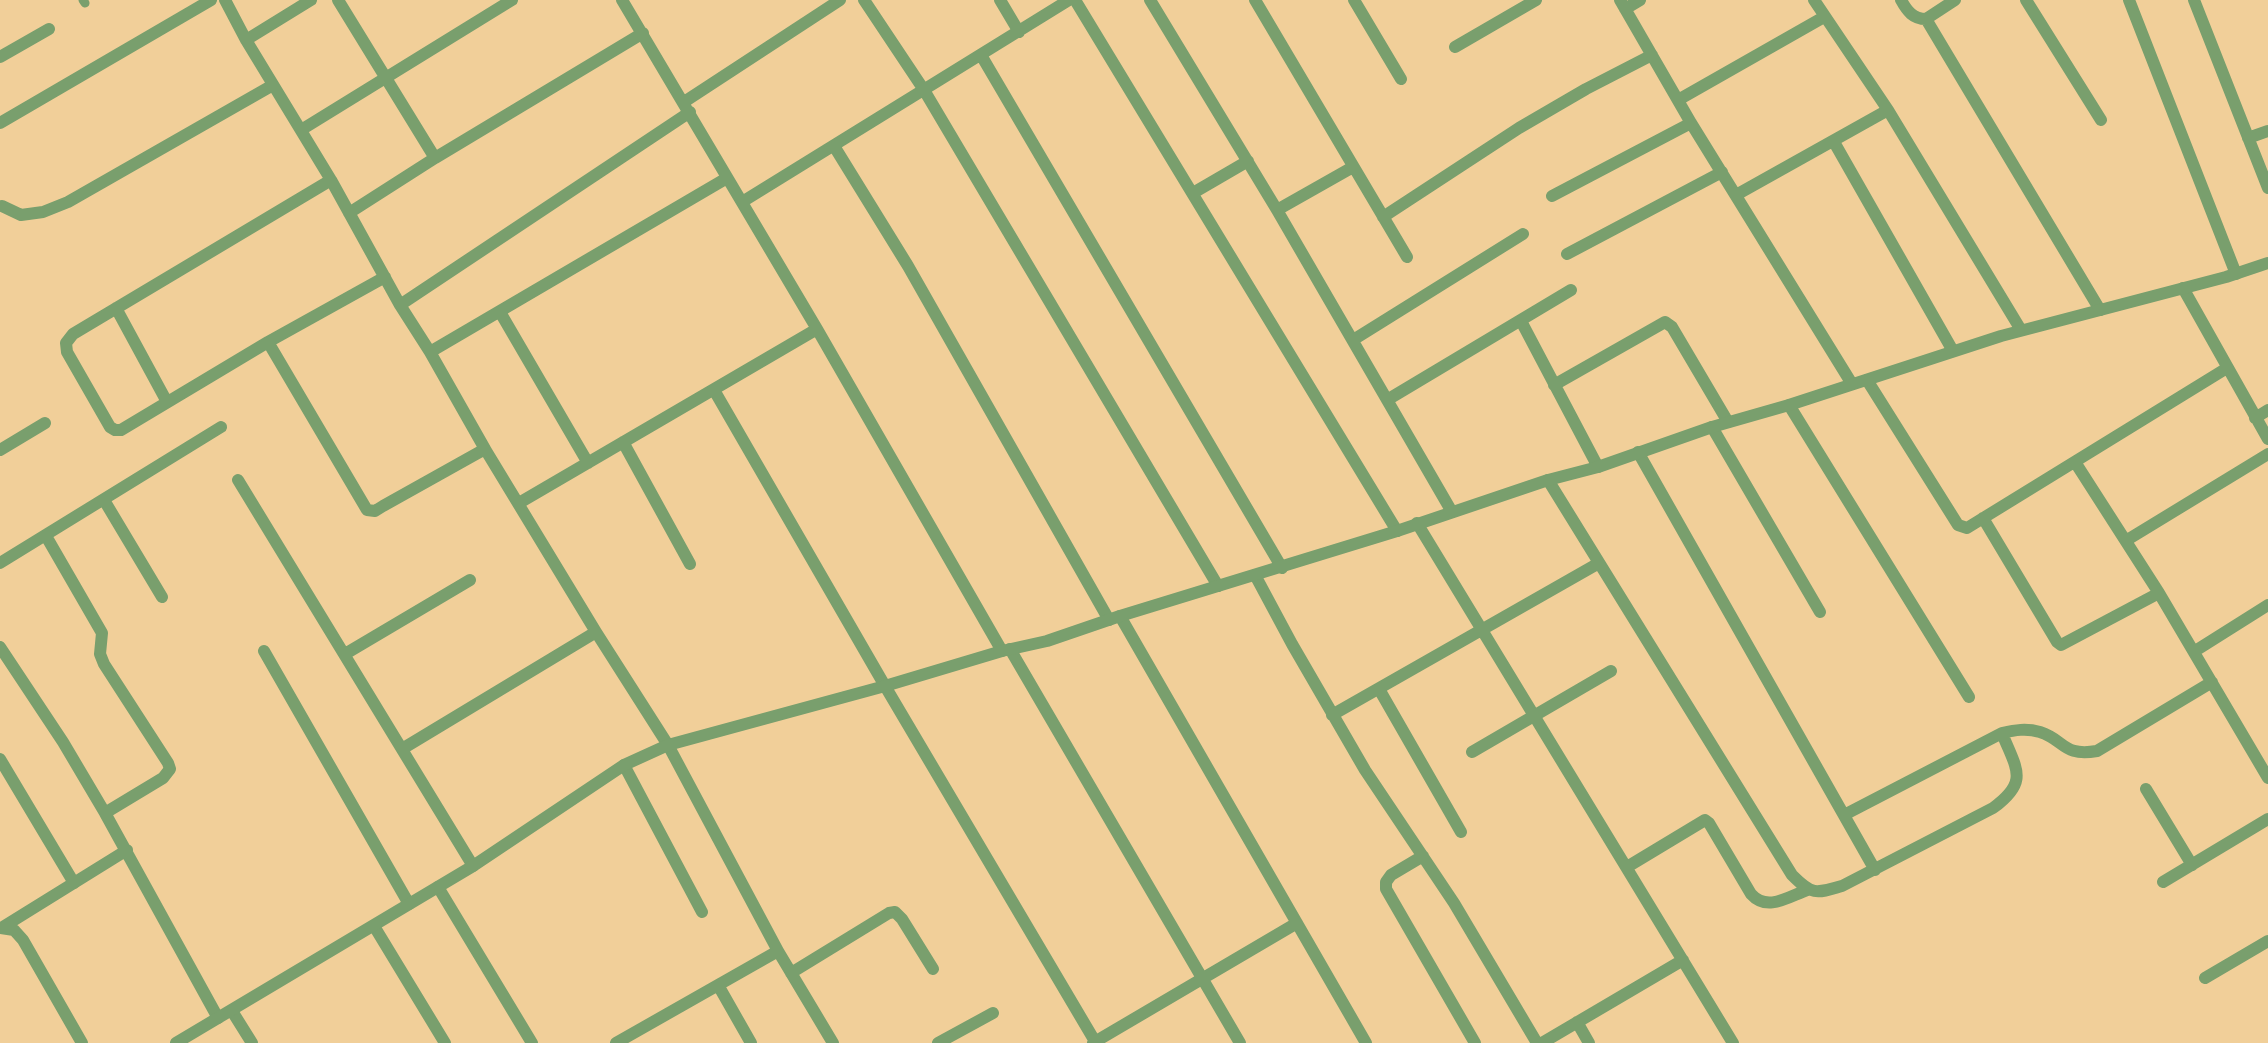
<!DOCTYPE html>
<html>
<head>
<meta charset="utf-8">
<style>
  body { margin:0 }
  canvas { display:block; background:#f1cf99 }
</style>
</head>
<body>
<canvas width="2268" height="1043"></canvas>
<script>
const ctx = document.querySelector('canvas').getContext('2d');
ctx.lineJoin = 'round';
function strokePath(path, color, width, dash) {
  ctx.strokeStyle = color;
  ctx.lineWidth = width;
  ctx.lineCap = dash ? 'butt' : 'round';
  ctx.setLineDash(dash || []);
  ctx.stroke(path);
}
strokePath(new Path2D(`
  M83,0L85,3`), '#799f6d', 9);
strokePath(new Path2D(`
  M225,0L246,40L331,180L400,305L430,352L485,449L596,632L668,745L778,951L833,1043
  M338,0L435,158
  M622,0L817,329L1002,651
  M864,0L924,90L1218,586
  M1000,0L1019,32
  M1075,0L1397,531
  M1150,0L1277,210L1452,512
  M1255,0L1407,257
  M1354,0L1401,79
  M1620,0L1691,123L1852,384
  M1814,0L1888,110L2021,330
  M1901,0C1907,11 1913,19 1926,19L2100,310
  M2026,0L2101,120
  M2129,0L2236,274
  M2194,0L2268,188
  M1625,9L1640,0
  M1926,19L1955,0
  M246,40L311,0
  M1455,47L1536,0
  M981,55L1282,568
  M0,57L49,29
  M1678,100L1824,17
  M684,102L840,0
  M0,123L211,0
  M301,130L512,0
  M2248,138L2268,131
  M1834,142L1953,351
  M834,146L908,266L1109,620
  M331,180L73,334L66,343L67,352L110,427L115,430H121L268,342L385,277
  M1193,193L1248,161
  M1736,195L1888,110
  M1552,196L1691,123
  M742,202L1069,0
  M2,206L21,215L43,212L68,202L273,85
  M1277,210L1353,167
  M349,213L435,158L643,33
  M1383,217L1519,128L1586,89L1652,55
  M1567,254L1722,172
  M2183,288L2268,439
  M400,305L690,112
  M116,308L167,402
  M500,312L588,463
  M1521,321L1598,467
  M1353,340L1523,234
  M268,342L367,510L375,511L383,506L485,449
  M430,352L727,178
  M1867,380L1958,525L1967,528L2227,368
  M1554,385L1665,322L1672,327L1728,422
  M714,390L885,686L1096,1043
  M1387,400L1571,290
  M1789,405L1969,697
  M2255,418L2268,410
  M1712,427L1820,612
  M623,442L690,564
  M0,450L45,423
  M1638,452L1875,870
  M2075,462L2159,593L2268,778
  M238,480L473,866
  M1548,480L1792,875C1812,895 1815,894 1842,886L1993,808C2030,781 2016,769 2002,733
  M104,500L162,597
  M519,503L817,329
  M1983,518L2057,642L2061,645L2159,593
  M1417,523L1733,1043
  M46,536L102,633L100,654L104,664L168,763L170,769L163,778L105,813
  M2127,540L2268,454
  M0,563L221,427
  M1255,575L1292,644L1365,770L1454,903L1537,1043
  M1120,616L1366,1043
  M0,647L63,742L105,813L218,1018
  M1010,649L1240,1043
  M264,651L409,904
  M2195,651L2268,605
  M345,654L470,580
  M1379,689L1461,832
  M1332,715L1599,563
  M402,749L596,632
  M1472,752L1611,671
  M0,759L74,883
  M624,765L702,912
  M2146,789L2192,865
  M1844,815L2002,733C2015,730 2026,728 2040,732C2065,740 2063,757 2097,751L2212,682
  M1423,856L1391,875L1386,882V889L1475,1043
  M1627,867L1705,820L1709,823L1751,894C1767,912 1788,897 1807,890
  M2163,882L2268,819
  M438,887L532,1043
  M374,926L445,1043
  M3,927L127,850
  M0,928L14,930L23,940L82,1043
  M791,973L889,913L895,912L902,919L933,969
  M2205,978L2268,941
  M718,985L751,1043
  M232,1011L252,1043
  M1577,1022L1589,1043
  M616,1043L778,951
  M938,1043L993,1013
  M1093,1043L1297,923
  M1542,1043L1683,960`), '#799f6d', 12);
strokePath(new Path2D(`
  M176,1043L473,866L624,765L668,745L885,686L1002,651L1047,641L1120,616L1397,531L1548,480L1598,467L1712,427L1789,405L2001,336L2226,277L2268,263`), '#799f6d', 12);
</script>
</body>
</html>
